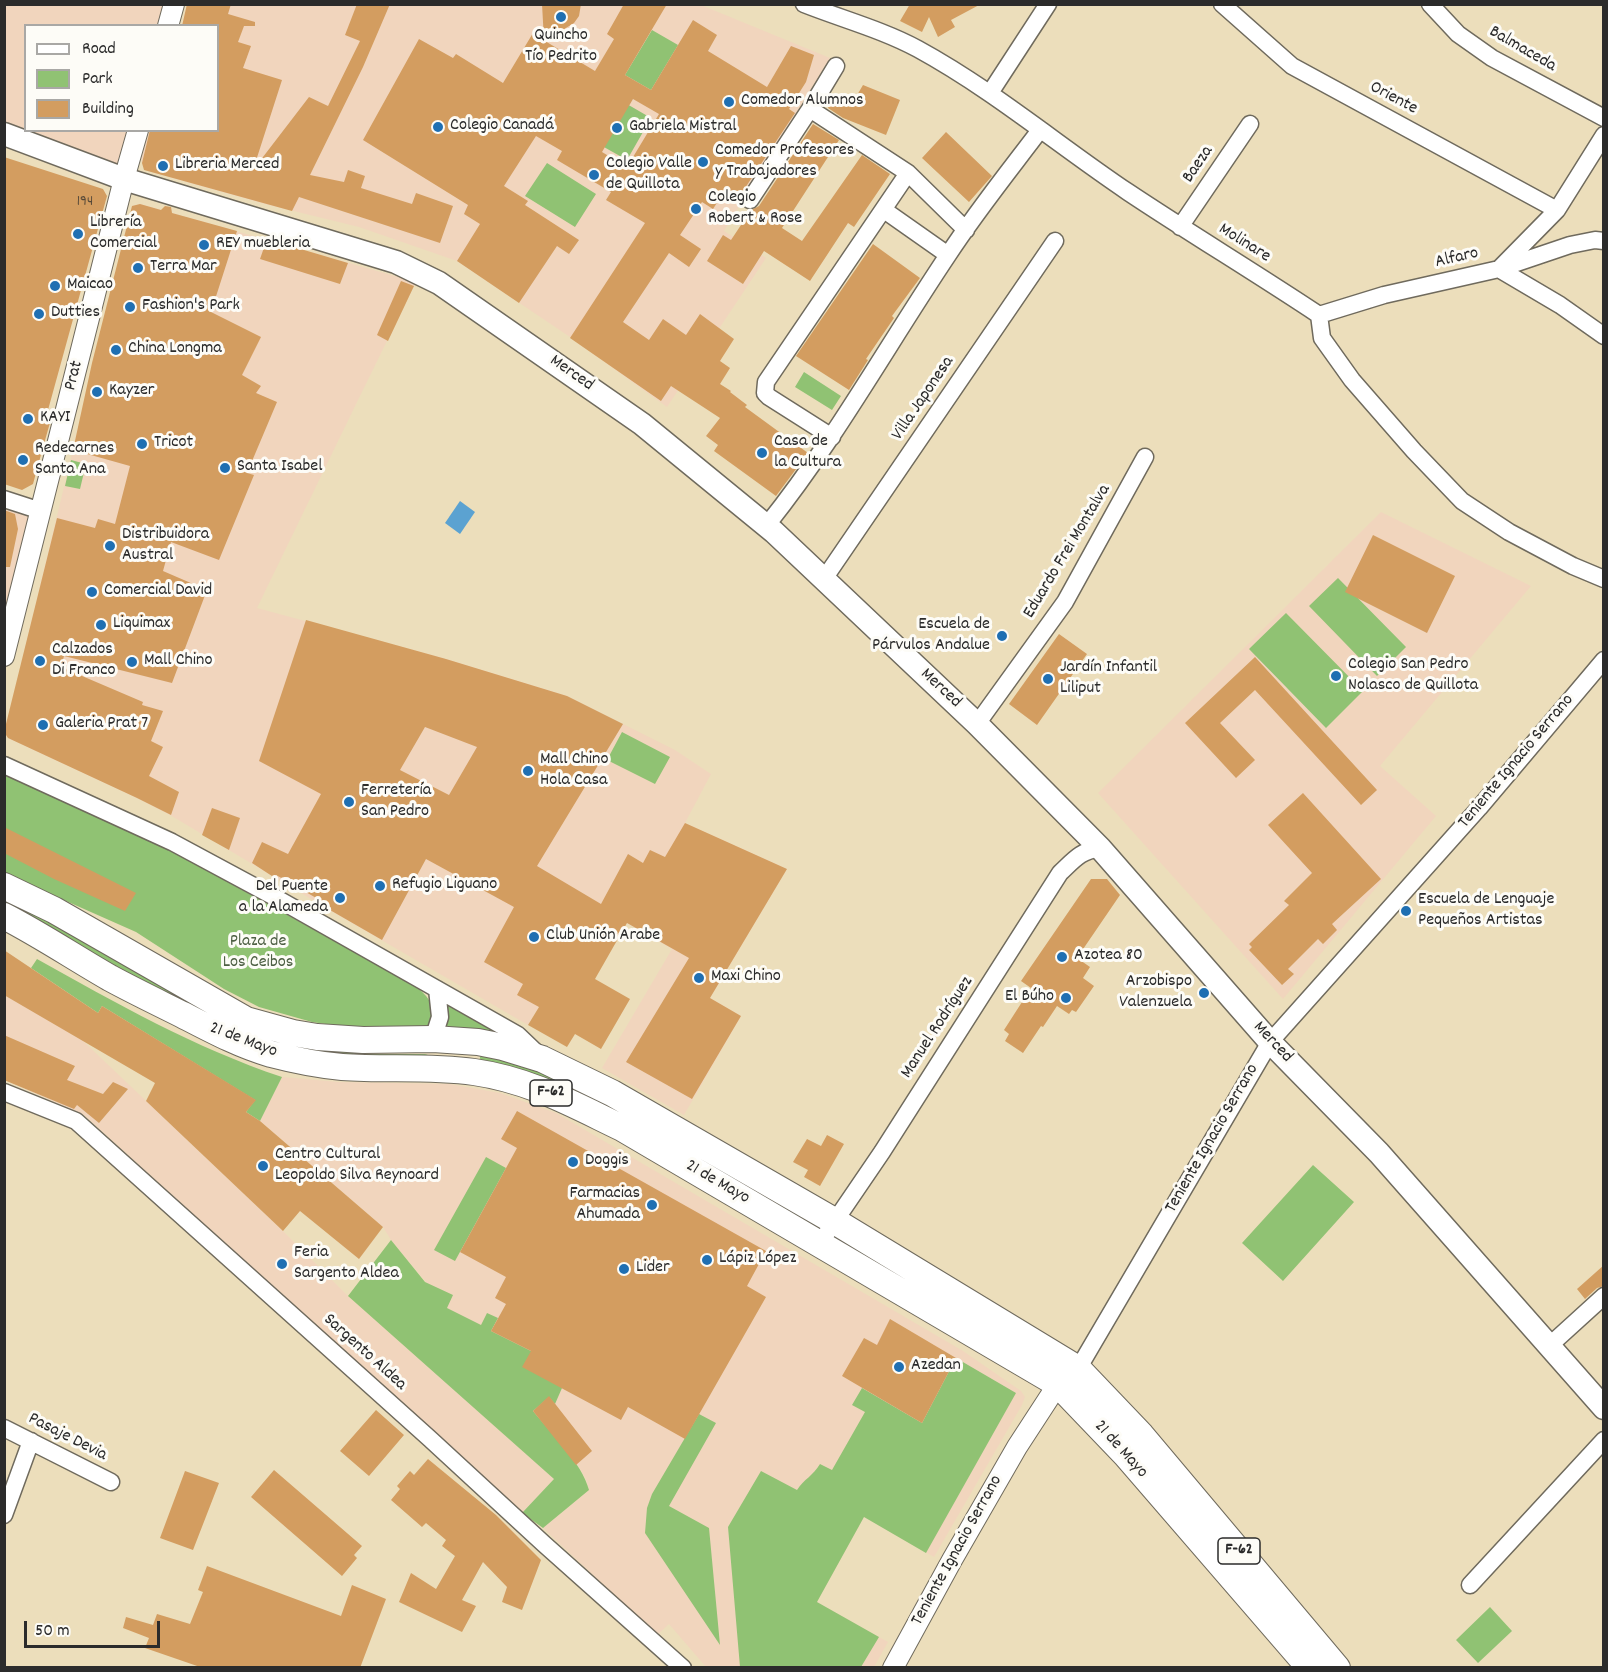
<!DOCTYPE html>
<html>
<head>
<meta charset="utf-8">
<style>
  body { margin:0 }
  #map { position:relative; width:1608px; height:1672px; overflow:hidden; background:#ecdebb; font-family:Dekko,sans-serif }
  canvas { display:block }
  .frame { position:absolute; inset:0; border:6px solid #2b2b2b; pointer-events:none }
  .legend { position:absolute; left:24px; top:24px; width:195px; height:108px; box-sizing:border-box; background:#fdfcf7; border:2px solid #a9a8a5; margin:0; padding:8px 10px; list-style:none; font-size:18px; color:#2b2b2b }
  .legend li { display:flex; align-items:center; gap:12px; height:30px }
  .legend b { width:30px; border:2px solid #a9a8a5 }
  .scale { position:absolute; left:24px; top:1621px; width:136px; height:27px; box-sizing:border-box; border:3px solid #2b2b2b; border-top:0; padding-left:8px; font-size:18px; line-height:21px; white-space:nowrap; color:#2b2b2b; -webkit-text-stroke:4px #fdfcf7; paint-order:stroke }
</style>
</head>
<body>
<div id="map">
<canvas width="1608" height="1672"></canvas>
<div class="frame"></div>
<ul class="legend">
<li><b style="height:8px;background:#fff"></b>Road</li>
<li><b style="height:16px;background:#90c273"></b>Park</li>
<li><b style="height:16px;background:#d39d60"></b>Building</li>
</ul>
<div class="scale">50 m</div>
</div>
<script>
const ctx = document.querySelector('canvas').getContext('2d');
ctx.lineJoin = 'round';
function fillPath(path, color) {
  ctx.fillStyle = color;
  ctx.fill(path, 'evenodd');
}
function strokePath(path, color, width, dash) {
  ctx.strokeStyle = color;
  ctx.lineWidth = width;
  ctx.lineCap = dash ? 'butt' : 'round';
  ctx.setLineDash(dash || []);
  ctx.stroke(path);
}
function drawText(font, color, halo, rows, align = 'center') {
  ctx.font = font + ' Dekko,sans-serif';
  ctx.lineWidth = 6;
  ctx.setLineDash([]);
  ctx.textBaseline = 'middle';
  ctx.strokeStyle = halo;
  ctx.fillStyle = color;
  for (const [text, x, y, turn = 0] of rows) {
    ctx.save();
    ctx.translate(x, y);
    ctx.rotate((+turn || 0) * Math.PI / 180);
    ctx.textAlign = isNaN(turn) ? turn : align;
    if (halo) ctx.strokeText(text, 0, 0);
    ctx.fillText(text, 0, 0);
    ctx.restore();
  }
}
fillPath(new Path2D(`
  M4,5H165L159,25L26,26V130L131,131L120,173L5,130Z
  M187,5H701L830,58L724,231L766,258L667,407L570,337L457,261L359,227L265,204L148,171L142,163L141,157L149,131L218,130V26L182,25Z
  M140,204L416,282L359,398L257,608L446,659L567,696L675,750L711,774L685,823L787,869L710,998L741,1016L684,1115L602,1068L672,949L627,923L598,908L528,1025L333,912L170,815L137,798L8,738L5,732L122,246L133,206Z
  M5,507L31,516L5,633Z
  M1381,512L1531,586L1380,766L1436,816L1283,999L1098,793Z
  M5,995L82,1040L283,1231L348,1296L554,1479L522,1513L84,1115L5,1080Z
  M282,1077L339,1082L450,1084L500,1093L556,1113L963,1351L1021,1391L1025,1397L1022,1405L934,1557L864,1517L817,1602L888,1642L874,1667H706L669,1624L657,1635L543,1528L589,1490L586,1479L579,1467L533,1411L391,1240L383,1227L260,1121Z`), '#f1d5bd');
fillPath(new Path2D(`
  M652,30L678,45L651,90L625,75Z
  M620,100L651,118L627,160L595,142Z
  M547,163L596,194L575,227L525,196Z
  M804,372L841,396L832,410L795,387Z
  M71,460L86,464L80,489L65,486Z
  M1338,578L1406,647L1377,676L1309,606Z
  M1286,613L1363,691L1326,728L1249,649Z
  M622,732L670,757L655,784L607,760Z
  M5,772L149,838L417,987C431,1000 440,1010 426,1028H354L312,1022L259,1007L224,989L136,932L5,874Z
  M4,894L339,1051L359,1054H425L431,1056V1060H324L227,1030L5,906Z
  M37,959C116,1003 195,1048 282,1077L260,1121L246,1112L255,1100L102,1006L98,1013L31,968Z
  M448,1002L510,1038L444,1028Z
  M481,1053L549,1072L700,1156L688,1157L606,1108L569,1088L535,1076L479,1062Z
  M486,1157L506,1168L455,1261L434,1250Z
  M1313,1165L1354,1202L1283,1281L1242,1243Z
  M391,1240L425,1282L453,1295L447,1308L481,1325L487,1313L498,1318L491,1331L531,1351L562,1388L555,1404L549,1397L533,1411C551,1433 582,1463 589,1490L543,1528L522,1513L554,1479L348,1296Z
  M956,1358L1016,1393L926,1553L864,1517L817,1602L879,1637L861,1667H740L728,1527L761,1471L797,1490C804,1479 813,1476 820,1464L832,1470L865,1412L852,1405L862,1388L922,1423Z
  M699,1414L716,1423L669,1506L709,1528L720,1645L645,1533L647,1508L652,1494Z
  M1490,1607L1512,1631L1478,1663L1456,1640Z`), '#90c273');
fillPath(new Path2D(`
  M460,501L475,512L460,534L445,523Z`), '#5ba2d1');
fillPath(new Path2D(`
  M187,4H231L228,14L255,22V26H244L238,42L251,46L243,68L282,80L253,170L309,97L328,106L360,41L345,35L357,4H390L363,67L310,175L344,182L348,170L365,176L361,188L412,204L416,193L453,206L440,243L299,197L292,211L144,170L142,163L150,130H218V26H182Z
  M542,4H581L579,16L574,23L545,41L595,71L614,39L607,34L624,4H667L625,75L651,90L693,20L717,35L708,51L767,87L791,46L814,55L806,82L789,109L795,113L741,194L740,202L724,192L713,209L702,202L680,235L701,249L689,267L669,253L623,322L649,340L663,319L686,335L700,314L734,339L720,361L730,368L720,384L731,391L730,392L747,405L745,407L808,453L776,496L714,451L718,445L706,436L720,418L671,386L661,401L570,338L645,223L606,200L611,192L557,160L562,151L536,136L504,186L528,201L525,205L579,240L569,254L557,246L519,303L457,261L480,224L464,214L468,205L363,140L419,39L453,58L456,54L503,83L533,33L544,40ZM633,99L659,114L627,167L602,152Z
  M910,4H981L951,20L955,27L938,37L929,17L922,32L900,21Z
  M863,85L900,100L886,135L843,118L828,108L832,98L850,107Z
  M813,124L839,140L782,228L802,241L862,155L890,174L854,227L848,223L810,281L764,251L743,284L707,261L723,235L731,240L751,210L759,206Z
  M946,132L992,176L969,202L922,158Z
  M4,157L103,189L107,196L48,410L53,412L42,451L33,484L22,490L4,484Z
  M140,204L161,210L165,206L171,207L172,213L237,231L211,312L261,337L242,375L261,386L256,393L277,402L247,473L254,475L219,560L171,542L163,571L207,590L172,683L64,656L61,667L143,702L142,705L163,711L151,741L163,747L149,776L179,792L171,815L137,798L8,738L4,732L57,518L95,528L98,519L115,524L130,466L73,450L92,363L132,206Z
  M267,239L348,263L340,284L260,259Z
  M873,244L920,278L892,316L894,318L866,359L868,360L849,390L796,356Z
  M401,281L414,286L388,341L377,335Z
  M4,510L15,514L18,529L10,567H4Z
  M1373,535L1455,576L1427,633L1345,592Z
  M306,620L446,659L567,696L623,724L537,866L601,904L628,854L643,863L650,850L665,857L685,823L787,869L710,998L741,1016L692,1099L626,1062L689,958L627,923L595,979L630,999L601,1049L575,1034L567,1047L528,1025L539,1007L517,995L523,984L484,962L514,907L426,859L382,940L323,906L325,903L276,875L275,878L252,863L262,842L288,854L321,794L259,761ZM425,727L477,747L449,795L400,770Z
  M1059,634L1087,654L1037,725L1009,704Z
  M1255,657L1377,790L1361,805L1255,690L1220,723L1255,760L1236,778L1185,723Z
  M1303,793L1381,879L1332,924L1337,930L1323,944L1318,939L1288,969L1294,974L1282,985L1249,950L1252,947L1249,944L1289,905L1284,901L1312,873L1268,825Z
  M212,808L240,818L229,850L202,835Z
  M4,827L136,893L125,911L54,879L4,853Z
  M1091,879H1107L1120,895L1077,958L1090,967L1083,978L1094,986L1076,1012L1072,1010L1069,1014L1057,1006L1043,1027L1041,1026L1023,1053L1005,1041L1009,1034L1004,1030L1031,988L1021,981Z
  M4,950L98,1013L102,1006L256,1100L246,1112L260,1121L383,1227L359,1259L300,1211L283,1231L146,1101L155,1083L4,995Z
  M4,1035L75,1066L67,1080L103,1094L113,1082L128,1089L99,1123L77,1105L74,1109L4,1080Z
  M517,1111L766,1251L747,1286L766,1297L685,1439L628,1407L621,1420L522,1367L531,1351L491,1331L506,1304L495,1298L506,1277L460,1252L517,1148L501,1139Z
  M827,1135L844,1144L820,1186L804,1177L808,1170L793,1162L807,1139L821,1146Z
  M1604,1265V1286L1597,1288L1585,1299L1577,1289Z
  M890,1319L956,1358L922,1423L842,1376L864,1338L877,1345Z
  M549,1396L592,1451L576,1465L533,1411Z
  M376,1410L404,1435L369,1476L340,1451Z
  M428,1459L496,1515L541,1560L522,1610L502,1602L507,1587L483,1562L462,1600L476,1606L462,1632L399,1602L411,1573L436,1589L455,1556L442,1546L446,1540L426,1523L422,1527L391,1500L400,1489L397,1486L410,1471L414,1475Z
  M274,1470L362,1546L354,1555L357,1558L342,1576L251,1497Z
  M185,1471L219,1483L193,1550L160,1538Z
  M207,1566L341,1616L352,1585L386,1599L360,1668H203L145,1648L149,1638L123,1628L126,1617L153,1625L157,1614L190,1624L203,1592L198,1590Z`), '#d39d60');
const minor = new Path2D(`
  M804,4C842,19 883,30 918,49C993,90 1058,145 1128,192C1191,234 1256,273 1319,315L1322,338L1352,380L1414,451L1462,501L1509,532L1573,566L1604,579
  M1222,4L1292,66L1557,210
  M1430,4L1458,34L1492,58L1604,118
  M990,93L1048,4
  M810,109L908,173L966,230
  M1604,135L1557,210L1499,269L1560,305L1604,336
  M750,200L810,109L836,66
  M884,210L948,255
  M1180,227L1250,124
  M1319,315L1384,295L1499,269L1570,245L1595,240L1604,241
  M832,437L769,397L765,393L766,382L908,173
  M4,499L41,511
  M767,525C835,440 887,346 948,255C976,212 1009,171 1040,130
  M824,579L1055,241
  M977,724L1065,602L1145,457
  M4,765L172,842L278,899L518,1035L540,1056
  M433,1039L440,1017L437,989
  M4,1092L76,1121L429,1438L544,1544L683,1668
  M820,1243L882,1152L1060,873C1074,860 1080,851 1100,848
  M1549,1346L1604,1296
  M1078,1369L1270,1042L1479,808L1604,660
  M4,1428L111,1482
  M4,1515L31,1441
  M1470,1585L1604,1440`);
const tertiary = new Path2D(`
  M168,26L174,4
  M4,656L124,179L138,130
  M893,1668L952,1560L1017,1447L1058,1384L1069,1375`);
const secondary = new Path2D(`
  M4,134L124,179L396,262L439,283L642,424L774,532L977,724L1100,848L1270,1042L1379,1153L1604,1408`);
const primary = new Path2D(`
  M4,886L54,910L246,1020L293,1033L317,1037L363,1040L433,1039L478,1042L503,1047L542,1059L612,1093L836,1222L1078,1369L1141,1435L1337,1668
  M4,916C41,935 75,958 110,978C134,991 159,1003 183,1015C212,1030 240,1045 271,1054C294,1060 318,1065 342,1067C386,1070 430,1066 474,1072C530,1080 572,1104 622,1128L1058,1384L1126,1455L1310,1668`);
strokePath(minor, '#6f6a5d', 19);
strokePath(tertiary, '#6f6a5d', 22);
strokePath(secondary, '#6f6a5d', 25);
strokePath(primary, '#6f6a5d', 28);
strokePath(minor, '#fff', 16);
strokePath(tertiary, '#fff', 20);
strokePath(secondary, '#fff', 22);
strokePath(primary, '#fff', 26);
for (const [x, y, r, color] of [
  [561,17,6,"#1f6fb2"],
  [729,102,6,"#1f6fb2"],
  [438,127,6,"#1f6fb2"],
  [617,128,6,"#1f6fb2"],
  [703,162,6,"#1f6fb2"],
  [163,166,6,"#1f6fb2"],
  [594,175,6,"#1f6fb2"],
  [696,209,6,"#1f6fb2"],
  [78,234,6,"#1f6fb2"],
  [204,245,6,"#1f6fb2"],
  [138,268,6,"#1f6fb2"],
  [55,286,6,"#1f6fb2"],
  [130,307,6,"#1f6fb2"],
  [39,314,6,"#1f6fb2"],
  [116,350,6,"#1f6fb2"],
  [97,392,6,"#1f6fb2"],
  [28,419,6,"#1f6fb2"],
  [142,444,6,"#1f6fb2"],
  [762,453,6,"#1f6fb2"],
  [23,460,6,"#1f6fb2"],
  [225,468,6,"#1f6fb2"],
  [110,546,6,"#1f6fb2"],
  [92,592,6,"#1f6fb2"],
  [101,625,6,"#1f6fb2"],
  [1002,636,6,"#1f6fb2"],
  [40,661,6,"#1f6fb2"],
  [132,662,6,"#1f6fb2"],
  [1336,676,6,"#1f6fb2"],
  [1048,679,6,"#1f6fb2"],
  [43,725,6,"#1f6fb2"],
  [528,771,6,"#1f6fb2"],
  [349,802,6,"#1f6fb2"],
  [380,886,6,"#1f6fb2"],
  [340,898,6,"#1f6fb2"],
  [1406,911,6,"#1f6fb2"],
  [534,937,6,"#1f6fb2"],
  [1062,957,6,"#1f6fb2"],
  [699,978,6,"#1f6fb2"],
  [1204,993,6,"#1f6fb2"],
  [1066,998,6,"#1f6fb2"],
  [573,1162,6,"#1f6fb2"],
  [263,1166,6,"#1f6fb2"],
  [652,1205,6,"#1f6fb2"],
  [707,1260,6,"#1f6fb2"],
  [282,1264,6,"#1f6fb2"],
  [624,1269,6,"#1f6fb2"],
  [899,1367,6,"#1f6fb2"]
]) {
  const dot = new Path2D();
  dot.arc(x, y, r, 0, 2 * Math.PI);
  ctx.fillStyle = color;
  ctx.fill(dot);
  strokePath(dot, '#fdfcf7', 2);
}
drawText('15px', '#554838', null, [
  ["194",85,203]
]);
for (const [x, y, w] of [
  [551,1093,42],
  [1239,1551,42]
]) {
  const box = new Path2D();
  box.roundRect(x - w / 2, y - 13, w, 26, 4.5);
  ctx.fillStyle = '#fdfcf7';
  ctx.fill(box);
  strokePath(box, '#2b2b2b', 1.5);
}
drawText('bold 16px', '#2b2b2b', null, [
  ["F-62",551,1093],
  ["F-62",1239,1551]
]);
drawText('18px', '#2b2b2b', '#fdfcf7', [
  ["Quincho",561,37,"center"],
  ["Tío Pedrito",561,58,"center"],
  ["Comedor Alumnos",741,102],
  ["Colegio Canadá",450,127],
  ["Gabriela Mistral",629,128],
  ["Comedor Profesores",715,152],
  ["y Trabajadores",715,173],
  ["Colegio Valle",606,165],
  ["de Quillota",606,186],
  ["Libreria Merced",175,166],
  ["Colegio",708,199],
  ["Robert & Rose",708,220],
  ["Librería",90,224],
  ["Comercial",90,245],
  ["REY muebleria",216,245],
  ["Terra Mar",150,268],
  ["Maicao",67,286],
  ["Fashion's Park",142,307],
  ["Dutties",51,314],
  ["China Longma",128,350],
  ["Kayzer",109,392],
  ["KAYI",40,419],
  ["Casa de",774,443],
  ["la Cultura",774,464],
  ["Tricot",154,444],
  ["Redecarnes",35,450],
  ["Santa Ana",35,471],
  ["Santa Isabel",237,468],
  ["Distribuidora",122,536],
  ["Austral",122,557],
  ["Comercial David",104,592],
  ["Liquimax",113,625],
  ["Escuela de",990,626,"right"],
  ["Párvulos Andalue",990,647,"right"],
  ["Calzados",52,651],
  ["Di Franco",52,672],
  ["Mall Chino",144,662],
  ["Colegio San Pedro",1348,666],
  ["Nolasco de Quillota",1348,687],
  ["Jardín Infantil",1060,669],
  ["Liliput",1060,690],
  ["Galeria Prat 7",55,725],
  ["Mall Chino",540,761],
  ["Hola Casa",540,782],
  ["Ferretería",361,792],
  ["San Pedro",361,813],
  ["Refugio Liguano",392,886],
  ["Del Puente",328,888,"right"],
  ["a la Alameda",328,909,"right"],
  ["Escuela de Lenguaje",1418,901],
  ["Pequeños Artistas",1418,922],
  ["Club Unión Arabe",546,937],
  ["Azotea 80",1074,957],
  ["Maxi Chino",711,978],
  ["Arzobispo",1192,983,"right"],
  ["Valenzuela",1192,1004,"right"],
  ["El Búho",1054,998,"right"],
  ["Centro Cultural",275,1156],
  ["Leopoldo Silva Reynoard",275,1177],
  ["Doggis",585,1162],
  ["Farmacias",640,1195,"right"],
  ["Ahumada",640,1216,"right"],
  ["Feria",294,1254],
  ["Sargento Aldea",294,1275],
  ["Lápiz López",719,1260],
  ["Lider",636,1269],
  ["Azedan",911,1367]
], 'left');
drawText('18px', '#2b2b2b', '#fdfcf7', [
  ["Balmaceda",1522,50,30],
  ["Oriente",1393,99,28],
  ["Baeza",1199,165,-56],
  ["Molinare",1244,244,32],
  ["Alfaro",1457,259,-13],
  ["Merced",571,374,35],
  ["Prat",75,376,-76],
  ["Villa Japonesa",924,399,-56],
  ["Eduardo Frei Montalva",1068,552,-59],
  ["Merced",940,689,43],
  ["Teniente Ignacio Serrano",1517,762,-50],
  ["Manuel Rodríguez",938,1028,-57],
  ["21 de Mayo",243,1041,21],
  ["Merced",1272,1043,47],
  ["Teniente Ignacio Serrano",1213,1139,-60],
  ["21 de Mayo",717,1183,30],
  ["Sargento Aldea",364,1353,42],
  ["Pasaje Devia",67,1438,27],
  ["21 de Mayo",1120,1450,48],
  ["Teniente Ignacio Serrano",958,1551,-61]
]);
drawText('18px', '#4e6044', '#fdfcf7', [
  ["Plaza de",258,943],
  ["Los Ceibos",258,964]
]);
</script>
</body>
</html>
